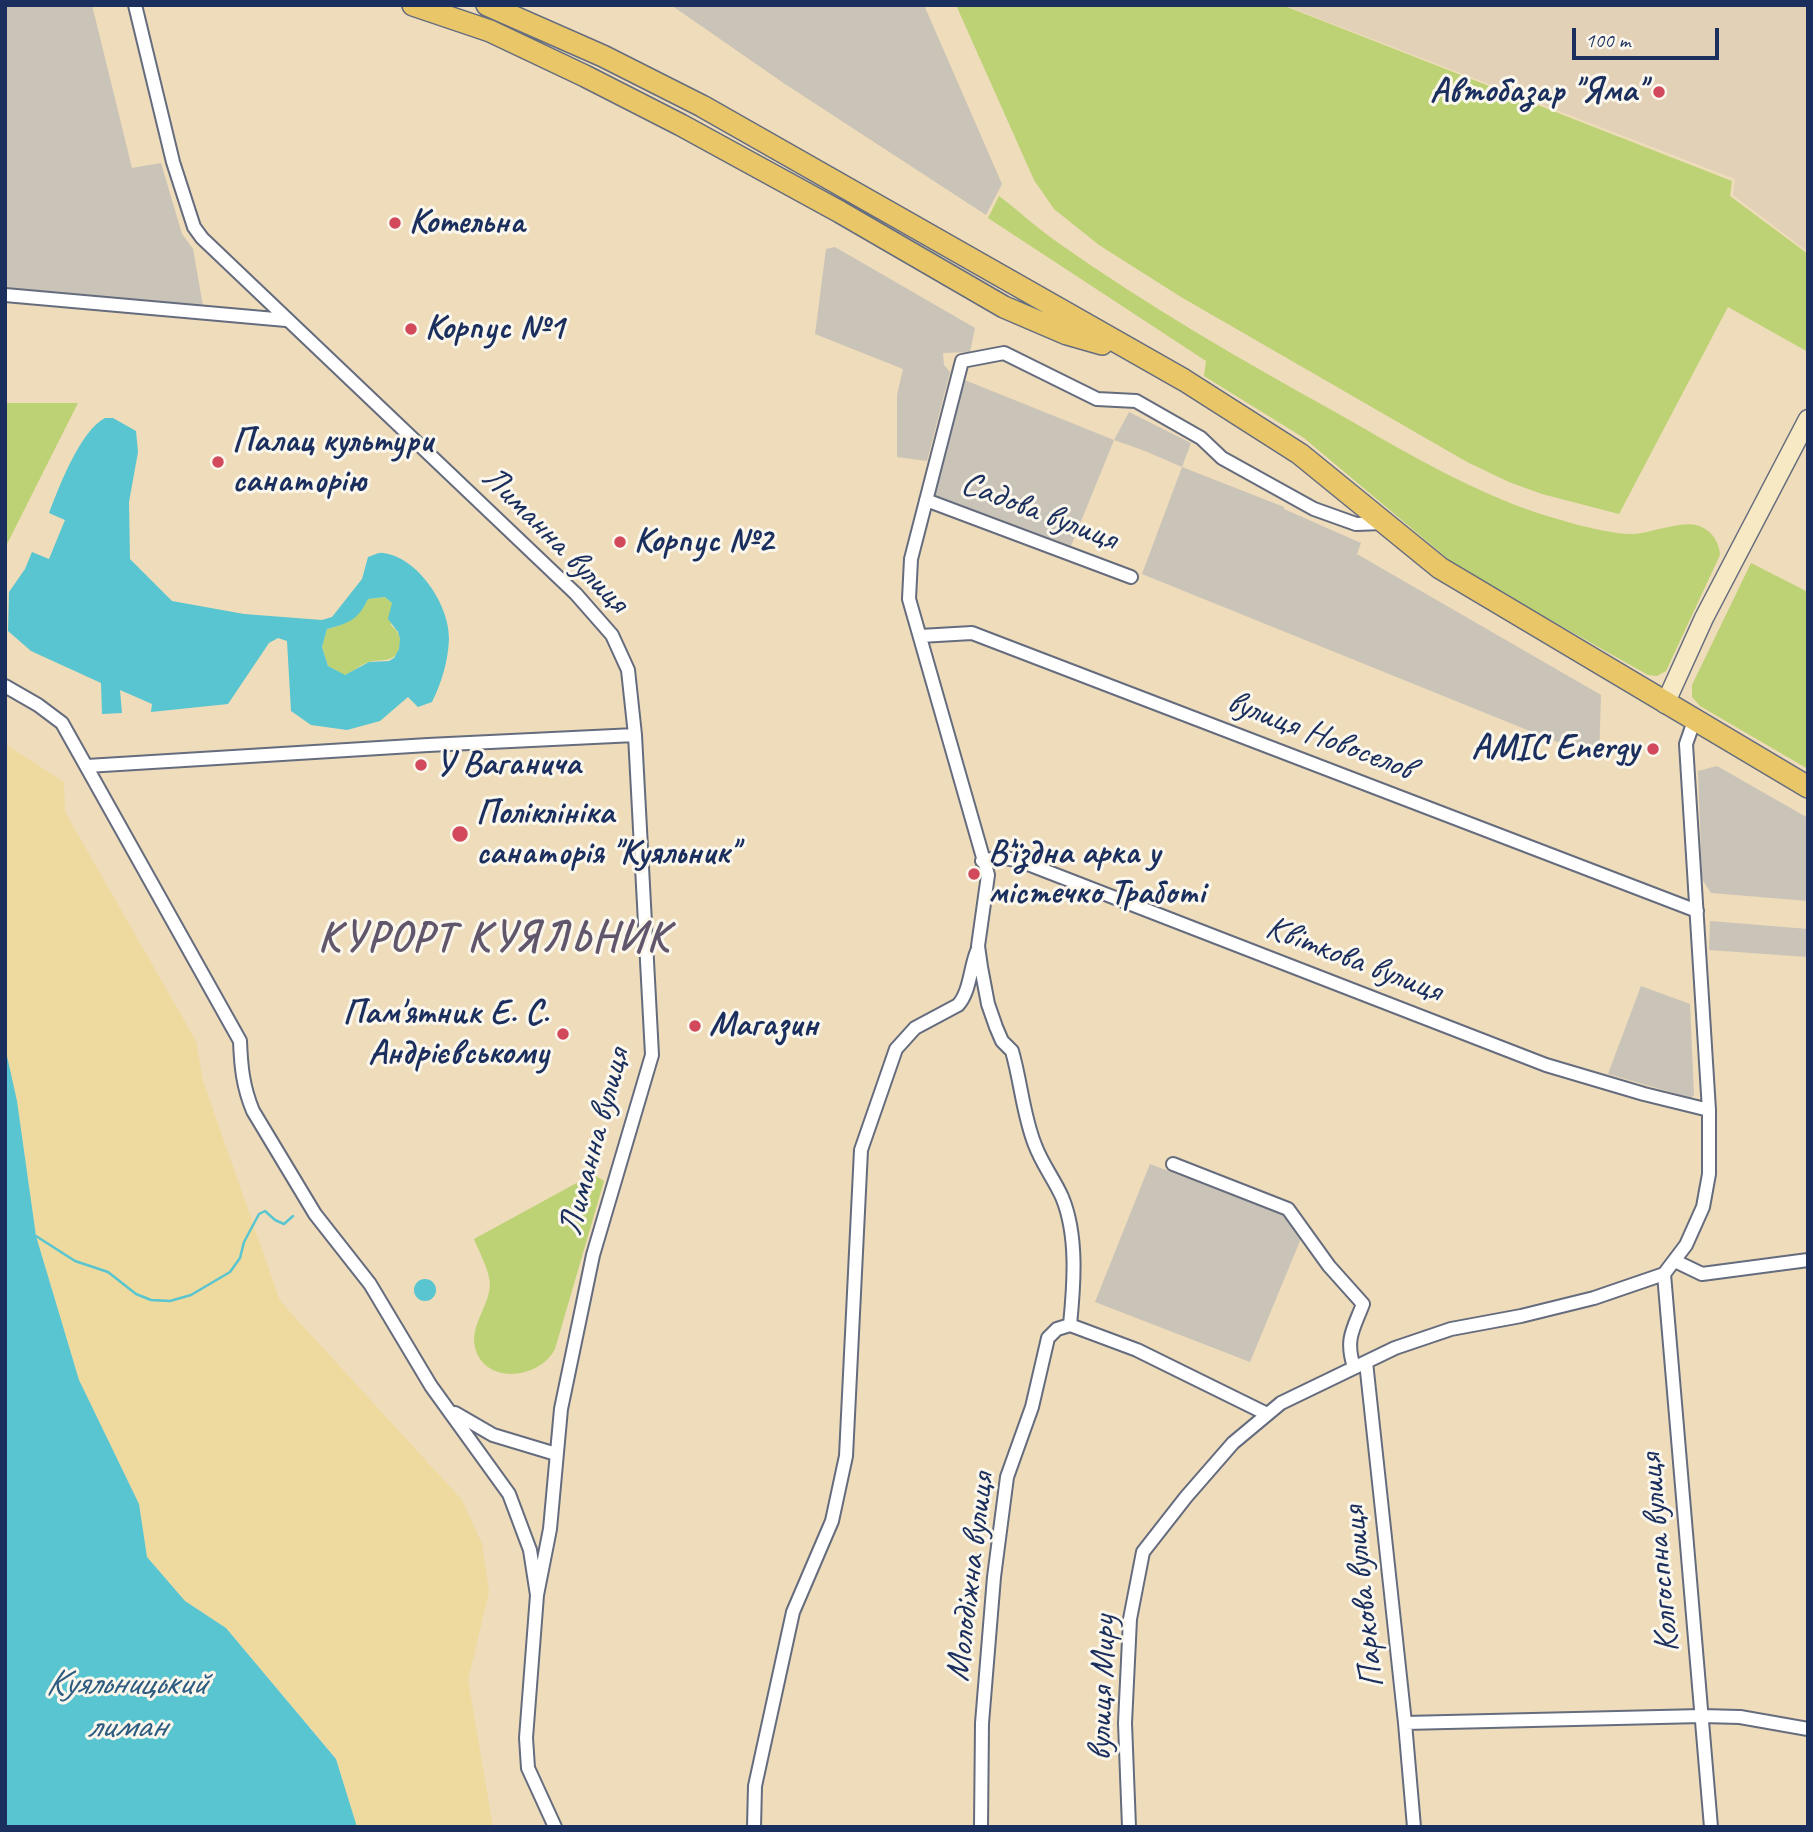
<!DOCTYPE html>
<html>
<head>
<meta charset="utf-8">
<style>
  body { margin:0 }
  #map { position:relative; width:1813px; height:1832px; overflow:hidden; background:#eedcba; font-family:Caveat,sans-serif }
  canvas { display:block }
  .frame { position:absolute; inset:0; border:7px solid #1b2f5e; pointer-events:none }
  .scale { position:absolute; left:1572px; top:28px; width:147px; height:32px; box-sizing:border-box; border:4px solid #1b2f5e; border-top:0; padding-left:9px; font-size:21px; line-height:24px; white-space:nowrap; color:#1b2f5e; -webkit-text-stroke:5px #fbf7ec; paint-order:stroke }
</style>
</head>
<body>
<div id="map">
<canvas width="1813" height="1832"></canvas>
<div class="frame"></div>
<div class="scale">100 m</div>
</div>
<script>
const ctx = document.querySelector('canvas').getContext('2d');
ctx.lineJoin = 'round';
function fillPath(path, color) {
  ctx.fillStyle = color;
  ctx.fill(path, 'evenodd');
}
function strokePath(path, color, width, dash) {
  ctx.strokeStyle = color;
  ctx.lineWidth = width;
  ctx.lineCap = dash ? 'butt' : 'round';
  ctx.setLineDash(dash || []);
  ctx.stroke(path);
}
function drawText(font, color, halo, rows, align = 'center') {
  ctx.font = font + ' Caveat,sans-serif';
  ctx.lineWidth = 6;
  ctx.setLineDash([]);
  ctx.textBaseline = 'middle';
  ctx.strokeStyle = halo;
  ctx.fillStyle = color;
  for (const [text, x, y, turn = 0] of rows) {
    ctx.save();
    ctx.translate(x, y);
    ctx.rotate((+turn || 0) * Math.PI / 180);
    ctx.textAlign = isNaN(turn) ? turn : align;
    if (halo) ctx.strokeText(text, 0, 0);
    ctx.fillText(text, 0, 0);
    ctx.restore();
  }
}
fillPath(new Path2D(`
  M1284,5H1808V252L1733,195L1735,179Z`), '#e2d1b6');
fillPath(new Path2D(`
  M5,5H92L132,168L161,163L182,234L193,249L203,306L5,291Z
  M671,5H924L1002,184L986,215L785,84Z
  M835,247L975,328L970,352L943,353L944,365L950,372L927,461L897,457V395L903,369L815,334L826,249Z
  M962,379L1114,440L1129,412L1191,443L1182,467L1284,507V509L1361,543L1357,554L1601,695L1599,759L1142,574L1182,467L1145,451L1114,440L1071,546L932,494Z
  M1717,766L1808,818V901L1711,893L1702,879L1698,771Z
  M1710,921L1808,929V957L1709,950Z
  M1641,986L1690,1004L1694,1095L1691,1098L1608,1074Z
  M1150,1164L1288,1217L1302,1236L1250,1362L1095,1302Z`), '#cac3b8');
fillPath(new Path2D(`
  M956,5H1282L1732,181L1730,196L1808,254V352L1728,307L1619,514L1542,494L1509,482L1467,462L1181,297L1099,245L1054,209L1034,180Z
  M999,196C1019,211 1037,228 1057,242C1146,305 1241,360 1337,413C1393,445 1450,479 1510,503C1537,514 1605,535 1633,534C1651,533 1679,521 1696,525C1711,529 1719,541 1720,555L1666,671L1657,676L1648,675L1460,569L1304,438L1204,376L1206,361L988,218Z
  M5,403H78L5,548Z
  M1751,563L1808,592V769L1700,706L1692,697V685Z
  M385,597L392,603L391,625C397,631 401,635 400,644C396,667 380,656 364,664C357,667 352,673 344,675L328,666L322,647L327,629C346,625 360,617 368,599Z
  M593,1174L604,1181L555,1349C538,1381 483,1384 475,1347C470,1326 489,1306 490,1285C490,1271 479,1252 474,1239Z`), '#bcd275');
fillPath(new Path2D(`
  M5,744L64,782L65,812L196,1041L203,1081L280,1301L462,1500L482,1544L489,1592L468,1680L493,1827H357L336,1758L226,1628L185,1601L147,1557L139,1504L79,1380L36,1236L17,1101L5,1047Z`), '#eeda9e');
fillPath(new Path2D(`
  M105,418H113L136,431L138,452L129,502L130,559L172,601L244,614L322,620L332,617L362,579L368,557C372,556 379,552 383,553C418,557 450,606 449,639C448,661 442,682 432,702L418,707L408,697L380,721L347,730L311,725L291,711L287,641L278,638L269,643L228,704L151,712L152,704L120,690L122,713L102,714L101,683L31,651L8,631L9,592L25,569L32,552L49,559L65,520L49,513C59,487 80,431 105,418ZM385,597L392,603L388,619L398,632L400,639L399,649L394,658L389,661L369,662L345,675L328,666L322,647L327,629C348,624 359,619 368,599Z
  M5,1047L17,1101L36,1236L79,1380L139,1504L147,1557L185,1601L226,1628L336,1759L357,1827H5Z
  M414 1290a11 11 0 1 1 22 0a11 11 0 1 1-22 0Z`), '#58c5d0');
strokePath(new Path2D(`
  M36,1236L75,1261L108,1272L136,1294L151,1300L170,1301L191,1295L230,1272L240,1258L244,1242L259,1214L265,1211L275,1220L284,1224L293,1216`), '#58c5d0', 2.5);
const street = new Path2D(`
  M135,5L173,162L194,227L202,238L576,594L612,635L628,670L635,735L652,1055L593,1255L561,1409L550,1529L537,1595
  M5,295L286,320
  M926,500L1131,577
  M920,636L972,633L1697,911
  M5,686L38,705L62,723L240,1041C241,1067 243,1087 253,1111L315,1214L370,1284L431,1386L509,1494L530,1550L537,1595L526,1738L528,1768L555,1827
  M87,766L428,745L635,735
  M982,861L1000,857L1020,861L1546,1065L1644,1094L1709,1110
  M1173,1164L1288,1209L1329,1266L1363,1304C1353,1330 1345,1339 1354,1367
  M1675,1261L1702,1274L1808,1260
  M1664,1274L1711,1827
  M1070,1325C1074,1285 1078,1235 1062,1197C1054,1179 1042,1164 1035,1145C1023,1115 1021,1082 1012,1051L1002,1041L996,1027L988,1004L981,967L978,946L988,875L909,599L911,559L962,361L1004,353L1097,399L1136,401L1201,438L1222,458L1314,509L1356,524L1383,523
  M1366,1362L1405,1723L1414,1827
  M455,1413L493,1435L556,1454
  M1405,1723L1702,1716L1740,1717L1808,1729
  M754,1827L755,1786L793,1612L832,1521L846,1456L861,1150L896,1049L915,1028L958,1005C970,992 970,968 977,951
  M981,1827L982,1723L994,1577L1007,1477L1032,1407L1048,1338L1057,1329L1070,1325L1137,1350L1267,1414
  M1129,1827L1125,1723L1130,1619L1143,1552L1186,1497L1233,1443L1281,1403L1395,1348L1451,1329L1521,1316L1594,1298L1664,1274L1686,1245L1703,1207L1709,1174V1110L1686,744L1694,721`);
const secondary = new Path2D(`
  M1665,704L1704,618L1808,419`);
const highway = new Path2D(`
  M413,5L490,31L585,76L681,125L840,212L1004,307L1067,334L1102,344
  M487,5L603,56L702,106L1184,380L1300,454L1440,568L1808,787`);
strokePath(street, '#656c7e', 16);
strokePath(secondary, '#656c7e', 21);
strokePath(highway, '#656c7e', 24);
strokePath(street, '#fff', 12);
strokePath(secondary, '#f6e9c3', 18);
strokePath(highway, '#e9c769', 21);
for (const [x, y, r, color] of [
  [1659,92,7,"#d1495b"],
  [395,223,7,"#d1495b"],
  [411,329,7,"#d1495b"],
  [218,462,7,"#d1495b"],
  [620,542,7,"#d1495b"],
  [1653,749,7,"#d1495b"],
  [421,765,7,"#d1495b"],
  [460,834,9,"#d1495b"],
  [974,874,7,"#d1495b"],
  [695,1026,7,"#d1495b"],
  [563,1034,7,"#d1495b"]
]) {
  const dot = new Path2D();
  dot.arc(x, y, r, 0, 2 * Math.PI);
  ctx.fillStyle = color;
  ctx.fill(dot);
  strokePath(dot, '#fbf7ec', 2.5);
}
drawText('bold 35px', '#1b2f5e', '#fbf7ec', [
  ["Автобазар \"Яма\"",1645,92,"right"],
  ["Котельна",409,223],
  ["Корпус №1",425,329],
  ["Палац культури",232,442],
  ["санаторію",232,482],
  ["Корпус №2",634,542],
  ["AMIC Energy",1639,749,"right"],
  ["У Ваганича",435,765],
  ["Поліклініка",476,814],
  ["санаторія \"Куяльник\"",476,854],
  ["В'їздна арка у",988,854],
  ["містечко Тработі",988,894],
  ["Пам'ятник Е. С.",549,1014,"right"],
  ["Андрієвському",549,1054,"right"],
  ["Магазин",709,1026]
], 'left');
drawText('35px', '#1b2f5e', '#fbf7ec', [
  ["Садова вулиця",1039,512,21],
  ["Лиманна вулиця",555,540,45],
  ["вулиця Новоселов",1320,736,21],
  ["Квіткова вулиця",1354,960,21],
  ["Лиманна вулиця",595,1142,-75],
  ["Колгоспна вулиця",1660,1553,-95],
  ["Молодіжна вулиця",971,1577,-83],
  ["Паркова вулиця",1364,1597,-96],
  ["вулиця Миру",1103,1688,-88]
]);
drawText('italic 37px', '#2d5c80', '#fbf7ec', [
  ["Куяльницький",126,1684],
  ["лиман",126,1727]
]);
ctx.letterSpacing = '2px';
drawText('bold 42px', '#61566b', '#fbf7ec', [
  ["КУРОРТ КУЯЛЬНИК",494,939]
]);
ctx.letterSpacing = '0px';
</script>
</body>
</html>
